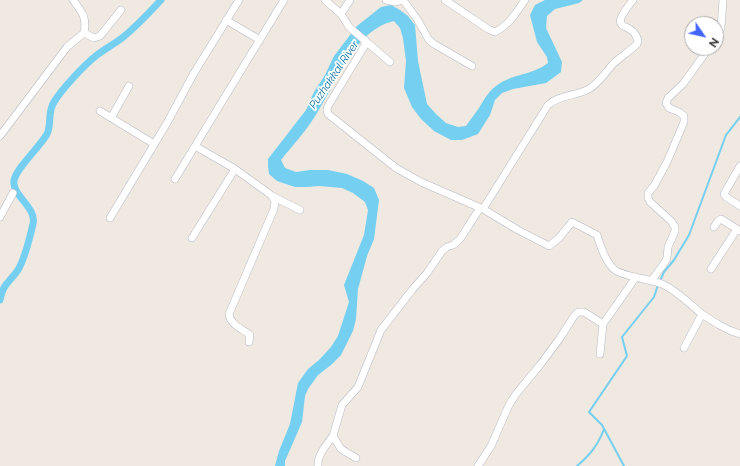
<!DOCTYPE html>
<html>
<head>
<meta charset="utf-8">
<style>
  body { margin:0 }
  #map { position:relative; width:740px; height:466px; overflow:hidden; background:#efe9e1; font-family:Raleway,sans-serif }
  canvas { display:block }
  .north { position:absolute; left:684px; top:16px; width:40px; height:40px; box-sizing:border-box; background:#fff; border:1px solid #ababab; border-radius:50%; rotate:124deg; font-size:11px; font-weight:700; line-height:16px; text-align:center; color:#2e2e2e }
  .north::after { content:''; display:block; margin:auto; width:14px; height:18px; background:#4264fb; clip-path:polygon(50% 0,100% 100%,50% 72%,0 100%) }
</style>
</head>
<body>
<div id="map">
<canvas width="740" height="466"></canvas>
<div class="north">N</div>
</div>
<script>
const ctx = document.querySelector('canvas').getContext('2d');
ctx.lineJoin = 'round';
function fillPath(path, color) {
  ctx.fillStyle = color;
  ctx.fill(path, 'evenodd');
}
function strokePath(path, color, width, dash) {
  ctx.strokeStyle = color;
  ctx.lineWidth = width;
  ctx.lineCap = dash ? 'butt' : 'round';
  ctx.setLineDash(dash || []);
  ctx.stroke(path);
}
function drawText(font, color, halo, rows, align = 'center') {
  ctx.font = font + ' Raleway,sans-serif';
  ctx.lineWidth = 3.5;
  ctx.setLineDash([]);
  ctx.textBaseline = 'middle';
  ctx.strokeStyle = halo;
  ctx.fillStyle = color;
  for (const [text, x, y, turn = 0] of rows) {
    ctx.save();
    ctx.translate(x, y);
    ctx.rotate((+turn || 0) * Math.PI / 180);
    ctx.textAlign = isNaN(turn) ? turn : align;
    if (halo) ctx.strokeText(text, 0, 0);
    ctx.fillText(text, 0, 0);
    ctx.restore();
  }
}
fillPath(new Path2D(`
  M545,0H583L579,3L555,9L547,16L546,28L562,62L561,72L546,83L513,89L502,93L495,100L490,115L478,134L462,140H451L434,131L421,119L412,107L404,88L406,61L403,38L400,28L394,21C355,29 336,83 317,113C307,130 293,145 281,160L285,168L296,172L310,170H328L347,174L363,181L374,188L379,200L374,239L367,256L358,289L356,319L353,331L341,355L331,365L318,375L308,389L305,396L302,422L285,461V466H275L279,451L290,424L298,383L308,369L319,360L331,347L338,336L349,302L344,285L364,235L368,210L365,202L353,193L342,188L320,186L306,187H295L277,181L269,174L268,166V159L306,110L314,92L325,75L334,56L357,26L381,7L391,5L400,10L408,16L415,25L418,61L427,104L436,114L446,123L458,127L466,126C470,120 475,114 479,108C484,100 488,92 496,86C511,74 533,75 548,63L547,57L537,42L530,15L535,5Z`), '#75cff0');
strokePath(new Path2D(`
  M660,281L664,272L674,260L689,235L726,135L740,117
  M577,466C590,455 598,445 604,429
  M624,466L602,425L589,412L627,356L622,337L654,297L658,285`), '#75cff0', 2);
strokePath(new Path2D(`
  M0,300C3,283 9,283 18,270C25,258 30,237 33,224C37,207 12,196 14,181C15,169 40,147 47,134C52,124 47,113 54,102C62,89 84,65 97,55C105,49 114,44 122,38C136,27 149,13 161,0`), '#75cff0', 7);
const minor = new Path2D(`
  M73,0C82,12 87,17 84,33
  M325,0L341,14L349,27L390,62
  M386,0L395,2L403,0
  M403,0L417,19L429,40L434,44L472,66
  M445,0L488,29L495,32C509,25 516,13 525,0
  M341,14L350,0
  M226,20L260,40
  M716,38L721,28L723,0
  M365,40V45L328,106L327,110L328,114L396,168L421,182L483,209L518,230L549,246L559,238L572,222L597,235C600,245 606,263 615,270C625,277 650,279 662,284C678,291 689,304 702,314C714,322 726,330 740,334
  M100,111L154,144
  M111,118L129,86
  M0,136L67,47L84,33L94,38L100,36L121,10
  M740,166L724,194L726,197L740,206
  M235,169L271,195L275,201L274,209L229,314C230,325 243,329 250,335L249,342
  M175,179L195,146
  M272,196L300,210
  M483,209L548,105C559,95 576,96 589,89C599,83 605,73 613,64C620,57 629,52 637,44L638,41C633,18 604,36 633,0
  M0,217L13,193
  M110,218L167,123L194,73L239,0
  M714,227L718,221L721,219L737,229
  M192,238L235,169L195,146L284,0
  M711,269L737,229L740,231
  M652,280L665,262L667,258L668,247L675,231V227L671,221L650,202L648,198V193L654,186L667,162L684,122V116L679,112L669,108L666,103L668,98L683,84L709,48
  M684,348L702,314
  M600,354L603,324
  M356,458L341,449L333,436L342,405L358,387L381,330L412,290L427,273L442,251L447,247L453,245L460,239L480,208
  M318,466C317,455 327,444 333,436
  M478,466L491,446L509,405L516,394L540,365L560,338L574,316L578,312H584L603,324L636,277`);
strokePath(minor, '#b4b7c1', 8);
strokePath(minor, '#fff', 7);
drawText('italic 11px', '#0d6fa3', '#fff', [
  ["Puzhakkal River",334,75,-56]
]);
</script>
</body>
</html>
